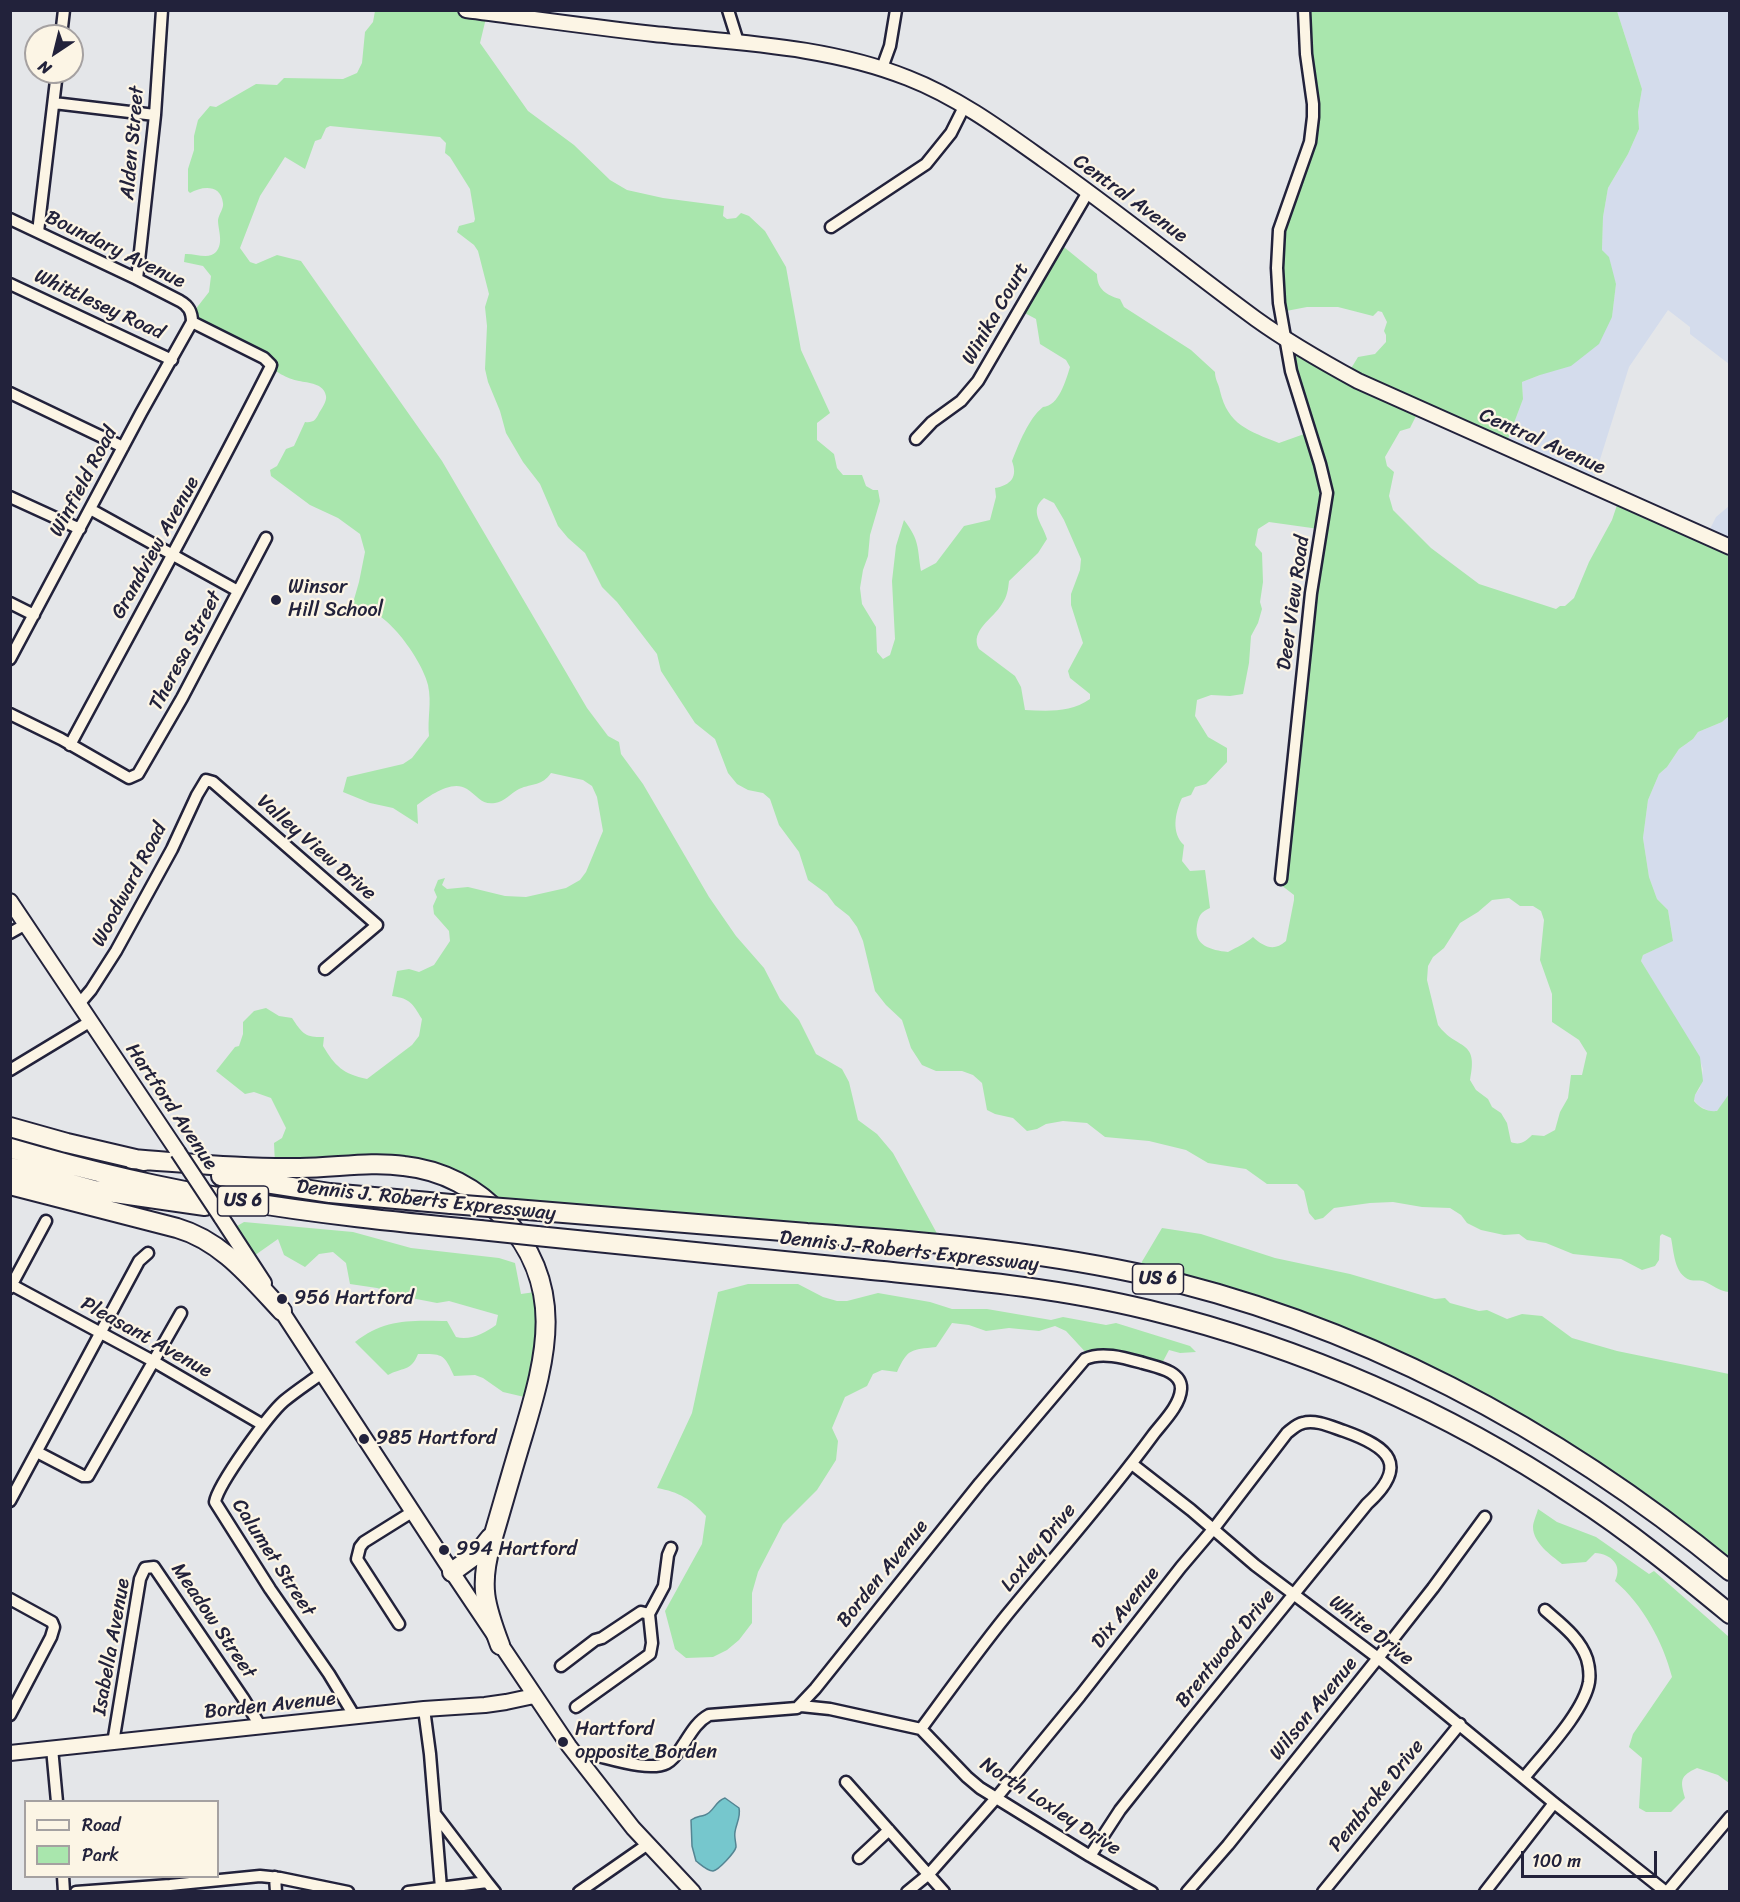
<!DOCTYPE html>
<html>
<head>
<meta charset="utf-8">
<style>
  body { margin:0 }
  #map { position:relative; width:1740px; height:1902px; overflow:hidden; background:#e4e6e9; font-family:Sriracha,sans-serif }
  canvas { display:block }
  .frame { position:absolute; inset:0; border:12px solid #22223b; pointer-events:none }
  .legend { position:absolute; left:24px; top:1800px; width:195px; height:78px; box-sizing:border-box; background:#fcf5e5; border:2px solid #a5a1a1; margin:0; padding:8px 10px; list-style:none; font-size:18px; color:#22223b }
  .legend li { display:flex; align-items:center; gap:12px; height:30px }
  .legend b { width:30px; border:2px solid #a5a1a1 }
  .north { position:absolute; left:24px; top:24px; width:60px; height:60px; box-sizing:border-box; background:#fcf5e5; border:2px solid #a5a1a1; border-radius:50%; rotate:215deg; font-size:16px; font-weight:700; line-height:24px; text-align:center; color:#22223b }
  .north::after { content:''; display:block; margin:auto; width:21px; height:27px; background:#22223b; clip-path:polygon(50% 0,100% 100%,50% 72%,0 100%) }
  .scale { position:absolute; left:1521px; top:1851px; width:136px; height:27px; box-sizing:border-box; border:3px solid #22223b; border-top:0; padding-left:8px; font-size:18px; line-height:21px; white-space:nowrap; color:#22223b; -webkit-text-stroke:4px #fcf5e5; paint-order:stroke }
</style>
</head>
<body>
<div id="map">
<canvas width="1740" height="1902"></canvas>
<div class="frame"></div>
<ul class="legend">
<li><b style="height:8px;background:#fcf5e5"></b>Road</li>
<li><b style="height:16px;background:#a9e6ad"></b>Park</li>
</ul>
<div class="north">N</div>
<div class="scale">100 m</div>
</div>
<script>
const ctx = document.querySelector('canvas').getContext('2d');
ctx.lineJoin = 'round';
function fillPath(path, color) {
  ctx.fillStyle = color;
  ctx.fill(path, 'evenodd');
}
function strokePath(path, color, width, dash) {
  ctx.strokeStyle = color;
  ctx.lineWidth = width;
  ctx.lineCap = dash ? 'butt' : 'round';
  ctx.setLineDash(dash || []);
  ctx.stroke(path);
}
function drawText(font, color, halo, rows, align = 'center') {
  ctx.font = font + ' Sriracha,sans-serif';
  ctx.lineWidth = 4.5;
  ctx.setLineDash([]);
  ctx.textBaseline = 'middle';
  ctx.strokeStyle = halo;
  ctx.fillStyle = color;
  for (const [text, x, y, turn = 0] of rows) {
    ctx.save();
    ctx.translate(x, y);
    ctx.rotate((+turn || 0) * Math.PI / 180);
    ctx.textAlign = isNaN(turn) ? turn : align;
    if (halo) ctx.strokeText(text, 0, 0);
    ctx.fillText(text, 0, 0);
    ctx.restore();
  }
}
fillPath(new Path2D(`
  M1617,11H1729V364L1690,334V327L1668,310L1629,367L1592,485L1505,447L1523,399L1522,382L1540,375L1612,317L1616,284L1602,250L1603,217L1608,188L1628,154L1639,129L1638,112L1642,89Z
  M1729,506V548L1706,537L1716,517Z
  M1729,716L1730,1094L1717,1111L1710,1112L1698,1105L1694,1100L1695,1095L1700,1088L1703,1069L1699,1058L1641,961L1643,955L1673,940L1668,910L1657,899L1649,877L1643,838L1648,800L1659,774L1667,767L1679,749L1693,739L1698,732L1722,722Z`), '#d4dcec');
fillPath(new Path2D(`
  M461,10L487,14L480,43L528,111L574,145L610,180L627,190L663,198L724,206L723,216L727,219L736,218L741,213L749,216L765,231L786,267L801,350L830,413L817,423V440L834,454L837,468L843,475H862L866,486L873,490H878L880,501L870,535L868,556L863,570L860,588L862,604L876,627L877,652L883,659L890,655L895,639L892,581L896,546L904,520C920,541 917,547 921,571L936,563L964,526L990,520L996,497L995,488C1011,485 1018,477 1012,461C1019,444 1028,419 1043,407C1059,406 1066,380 1070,367L1066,360L1040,344L1036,319L1019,310L1059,243L1097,274C1097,289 1106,295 1120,299L1124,307L1191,350L1215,372C1215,380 1219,384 1220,391C1228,425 1249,431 1279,443L1307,433L1284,345L1347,375L1358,357L1375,354L1386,342V335L1384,331L1387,322L1382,312L1378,311L1373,316L1338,307H1307L1281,312L1277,242L1310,140L1303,11H1617L1642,89L1638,112L1639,129L1628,154L1608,188L1603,217L1602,250L1609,257L1616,284L1612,317L1599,344L1571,366L1540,375L1522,382L1523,399L1505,447L1419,410L1410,428L1400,431L1385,457L1387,466L1394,472L1389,496L1393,510L1431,548L1479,584L1556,609L1560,606H1565L1574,598L1589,562L1612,520L1619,499L1729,548V716L1722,722L1698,732L1693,739L1679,749L1667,767L1659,774L1648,800L1643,838L1649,877L1657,899L1668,910L1673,941L1643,955L1641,961L1700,1057L1703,1081L1695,1095L1694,1101C1700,1108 1707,1112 1717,1111L1729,1094V1292C1719,1291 1713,1285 1703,1281C1699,1280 1694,1281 1690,1280C1674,1274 1674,1252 1671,1238L1662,1234L1660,1236L1659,1260L1655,1266L1642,1270L1621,1259L1573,1254L1546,1243L1527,1240L1519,1234L1504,1235L1481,1230L1467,1223L1461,1215L1450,1208L1422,1207L1393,1202L1370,1203L1334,1208L1323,1218L1315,1220L1309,1213L1304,1191L1297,1184H1267L1246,1169L1208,1163L1186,1150L1149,1141L1105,1137L1087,1123L1063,1121L1046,1124L1037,1129L1027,1131L1013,1118L995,1114L987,1110L982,1083L973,1075L962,1071H936L922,1065L911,1048L902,1020L886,1005L875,991L863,941L857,927L849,916L835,905L827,894L808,880L799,852L779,825L770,799L763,793L748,790L737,784L728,773L715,739L695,723L661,671L657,654L617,602L602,587L585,553L568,538L558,526L540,484L523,462L506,433L500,411L488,382L485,369L487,326L485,307L489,294L478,251L474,245L457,232L459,226L474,222L475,219L470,189L450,157L445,153L446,143L440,137L330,126L326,128L321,139L315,141L305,169L285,157L260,196L240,248L250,262L256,264L277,255L301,261L442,461L587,708L608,736L619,742L621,754L643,784L709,897L736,936L764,968L780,999L799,1020L816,1054L842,1069L849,1082L858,1120L877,1134L893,1153L940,1239L497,1204L456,1177L275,1165L274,1143L282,1138L286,1128L271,1098L254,1092L245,1094L216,1071L235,1047L239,1046L243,1034V1022L254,1011L266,1008L279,1016L292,1018C302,1033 305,1038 324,1037L323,1046C335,1066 343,1074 367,1079L412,1045L419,1036L422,1019C412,1003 411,999 392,996L397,971L409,969L419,972L434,965L450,941L449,931L434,914L433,906L437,897L434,890L438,880L445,878L442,885L447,889L468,887L505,896L526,897L566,888L580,880L586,872L603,831L597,797L592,786L583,780L551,773C542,786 533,783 519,789C511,793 504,802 495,803C481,805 478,796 467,789C452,779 429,796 417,805L418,824L393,808L370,803L343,792L347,777L403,764L412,758L429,736C427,719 432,703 428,685C423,661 379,596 351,610L359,582L365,552L360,534L338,518L310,505L271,476L270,470L277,466L286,449L294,446L305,422C313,423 316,420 319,413C322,408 327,401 326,396C324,383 308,383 299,381C288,379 272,371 268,362L191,323V315L209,292L211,276L203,266L184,262L185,254C194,253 209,260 216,252C224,243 218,230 218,220C219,214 224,208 223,203C221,184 202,186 190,193L188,191V169L194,150V136L198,120L210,106L216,107L256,84L277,85L284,78L343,79L357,73L362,63L365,32L373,22L375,11ZM1044,498L1054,503L1064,520L1081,559L1080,570L1071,594V605L1083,643L1068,671L1070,678L1090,694V699C1070,713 1047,711 1025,710L1021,687L1015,676L979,649C969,631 994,618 1002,604C1007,597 1008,590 1009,581L1038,553L1047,539C1043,524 1028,511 1044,498ZM1269,522L1319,529L1281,873V885L1294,895V900L1286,941C1274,952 1264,947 1253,937C1245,944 1237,947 1228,952C1211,950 1193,946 1197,925C1199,915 1201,912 1210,908L1205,870L1190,871L1182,861L1184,845C1171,833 1175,813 1182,798L1191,795L1195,787L1206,784L1227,762V748L1208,737L1195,716L1197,700L1211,695L1230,696L1243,694L1249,663L1251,636L1258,623L1262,609L1260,602L1263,582L1262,553L1255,545L1258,529ZM1509,898L1520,906H1533L1541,911L1544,920L1540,960L1552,994V1022L1579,1040L1587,1053L1582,1075H1571L1568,1098L1560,1112L1555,1130L1544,1136L1532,1135C1526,1141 1520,1146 1511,1142L1507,1123L1501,1113L1492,1107L1488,1099L1476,1090L1470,1080C1479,1038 1457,1051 1438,1025L1427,980L1428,966L1433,957L1444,948L1460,923L1478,912L1492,900Z
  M244,1222L353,1232L411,1248L499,1258L515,1263L521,1294L542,1291L533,1399L503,1392L483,1378L475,1375L454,1376C444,1353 442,1354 418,1354C411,1372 402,1367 388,1375L355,1342C383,1320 408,1320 442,1321H447L456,1337C470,1341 485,1333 496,1325L498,1315L449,1301L437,1303L406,1297L377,1288L350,1284L346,1263L333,1252L319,1254L305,1267L284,1255L278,1239L251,1258L232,1229Z
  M1162,1228L1201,1234L1275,1258L1350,1274L1435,1299L1445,1298L1450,1303L1479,1311L1487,1310L1507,1319L1522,1314L1542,1316L1572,1338L1617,1351L1729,1374V1562L1443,1381L1137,1270Z
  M748,1284H798L823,1297L837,1301H847L878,1293L930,1302L952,1309H987L1051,1320L1063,1317L1106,1325L1116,1323L1190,1346L1196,1352L1180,1353L1169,1350L1159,1369L1090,1357L1066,1331L1055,1326L1039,1331L1009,1328L986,1331L969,1325L952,1323L936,1347C911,1350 908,1348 897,1372L882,1370L873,1374L867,1386L845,1397L832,1428L838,1441L836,1460L817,1490L783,1524L758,1572L752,1593V1623L739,1640L727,1650L713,1657L686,1658L675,1649L665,1611L702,1544L706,1516C691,1499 679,1492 657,1488L692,1413L718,1292Z
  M1538,1509L1557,1522L1596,1537L1649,1574L1654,1571L1729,1637V1783L1718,1775L1697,1768C1680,1776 1680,1780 1685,1798L1671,1812H1646L1639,1808L1642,1758L1629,1747L1633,1734L1672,1677C1663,1642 1643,1605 1615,1581C1623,1565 1611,1554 1595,1553L1586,1562L1562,1564C1551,1555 1533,1543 1533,1527C1533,1522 1537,1514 1538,1509Z`), '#a9e6ad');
const water = new Path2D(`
  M725,1798L739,1808C741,1817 736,1824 735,1832C734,1837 736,1842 736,1847C735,1852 719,1870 713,1871C707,1871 700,1864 696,1861L692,1846L691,1820C697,1816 699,1817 705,1815C714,1812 715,1801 725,1798Z`);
fillPath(water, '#76c7cd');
strokePath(water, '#548593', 1.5);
const street = new Path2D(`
  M728,10L738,42
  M61,36L64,10
  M882,68L890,46L896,10
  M54,103L155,115
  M10,219L137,279L180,301C189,306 192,312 192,322
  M831,227L926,164L951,133L964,107
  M38,232L57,72
  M137,279L155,115L162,10
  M10,284L172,360
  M10,393L123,447
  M916,439L932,422L961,401L978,381L1088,192
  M10,497L80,529
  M90,509L238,591
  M10,603L34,615
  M10,659L141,413L192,322
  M10,714L61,739L129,778L138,774L182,698L266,538
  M70,745C137,620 206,495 270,368L271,365L264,358L192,322
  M1281,879L1311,593L1327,493L1320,464L1291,371L1279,303L1277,268L1279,230L1310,142L1313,117V104L1306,54L1304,10
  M10,933L26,924
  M79,1004L91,990L116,951L172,849L197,795L206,780L213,782L377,925L325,969
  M10,1070L91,1021
  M10,1284L153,1361L263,1425
  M10,1288L46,1221
  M322,1373C310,1382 296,1391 284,1401C269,1414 218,1484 215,1502L270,1589L329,1674L355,1717
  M37,1452L83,1476H88L181,1313
  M1132,1464L1191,1510L1255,1565L1378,1658L1554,1803L1666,1892
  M10,1501L139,1261L148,1253
  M10,1599L52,1622L54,1627L51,1637L10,1715
  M399,1624L357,1559L360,1547L364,1542L412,1512
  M561,1666L595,1640L602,1638L641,1612L649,1614
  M801,1706L830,1709L921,1729L967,1777L980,1788L1090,1856L1152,1892
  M576,1707L650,1654L652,1643L649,1614L664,1586L668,1555L671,1548
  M424,1709L430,1754L441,1888
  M113,1743L140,1579L145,1568L154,1567L243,1698L261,1727
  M52,1748L57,1802
  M580,1761L588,1755H594C612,1759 650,1772 667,1763C675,1759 680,1749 685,1742C692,1731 698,1721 709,1715L797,1708L815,1689L980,1483L1085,1359C1102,1351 1125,1358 1143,1363C1156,1367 1182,1371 1181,1389C1180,1406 1162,1423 1153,1435C1107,1498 1055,1556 1006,1616C977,1652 949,1691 921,1729
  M1524,1778C1543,1754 1584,1712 1589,1682C1590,1675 1589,1666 1587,1659C1580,1638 1561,1624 1545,1610
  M846,1782L944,1892
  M436,1815L487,1882
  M859,1858L889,1830
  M63,1876L64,1892
  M275,1877L276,1892
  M76,1892L170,1885L260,1876L280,1878L348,1892
  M408,1892L487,1882L495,1892
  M579,1892L648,1844
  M907,1892L929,1874L997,1797L1080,1696L1181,1567L1215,1527L1287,1433C1292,1429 1297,1424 1303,1423C1315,1419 1332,1427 1344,1431C1389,1447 1410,1465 1367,1504L1190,1722L1120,1810L1090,1856
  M1187,1892L1228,1845L1378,1658L1433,1588L1485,1517
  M1323,1892L1460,1724
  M1485,1892L1554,1803
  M1667,1892L1730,1817`);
const secondary = new Path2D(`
  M466,10C528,18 591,27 654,34C739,43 828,46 908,78C957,97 1002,130 1044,160C1117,211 1185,267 1256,319C1288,342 1323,362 1358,381L1730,547
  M10,901L178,1152
  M221,1217L264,1283
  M277,1304L452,1572L569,1746L633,1828L693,1892
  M10,1753L424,1709L485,1705L506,1702L534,1696`);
const highway = new Path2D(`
  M10,1127L67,1143L144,1161
  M10,1148C85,1170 160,1188 236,1200C317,1214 398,1222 480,1230
  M132,1159C188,1163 244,1169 300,1168C335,1168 370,1161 404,1166C442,1170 477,1188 503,1217C566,1285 547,1355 523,1435C512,1471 502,1507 491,1544C479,1586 485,1605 500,1645
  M10,1167L94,1190L205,1206
  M221,1176L330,1193L451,1204
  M10,1185L177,1228C222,1241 251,1278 282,1311
  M515,1209C613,1217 710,1225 807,1233C918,1241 1027,1250 1136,1273C1356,1321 1557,1429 1730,1571
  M537,1236C646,1247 754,1258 863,1269C959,1279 1055,1287 1149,1310C1300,1347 1446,1410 1576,1497C1630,1532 1680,1573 1730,1614
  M452,1572L478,1553L490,1538`);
strokePath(street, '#22223b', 15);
strokePath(secondary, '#22223b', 18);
strokePath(highway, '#22223b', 22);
strokePath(street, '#fcf5e5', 10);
strokePath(secondary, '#fcf5e5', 14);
strokePath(highway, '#fcf5e5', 18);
const secondaryBridge = new Path2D(`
  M178,1152L221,1217`);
const highwayBridge = new Path2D(`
  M451,1204L515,1209
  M480,1230L537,1236`);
strokePath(secondaryBridge, '#22223b', 18, []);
strokePath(highwayBridge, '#22223b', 22, []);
strokePath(secondaryBridge, '#fcf5e5', 14);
strokePath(highwayBridge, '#fcf5e5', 18);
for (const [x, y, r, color] of [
  [276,600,6,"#22223b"],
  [282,1299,6,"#22223b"],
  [364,1439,6,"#22223b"],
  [444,1550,6,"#22223b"],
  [563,1742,6,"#22223b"]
]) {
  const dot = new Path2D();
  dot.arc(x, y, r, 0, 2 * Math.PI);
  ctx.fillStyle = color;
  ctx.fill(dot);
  strokePath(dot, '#fcf5e5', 2);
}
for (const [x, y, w] of [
  [243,1201,51],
  [1158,1279,51]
]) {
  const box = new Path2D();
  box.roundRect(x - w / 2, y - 15, w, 30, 4.5);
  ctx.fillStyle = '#fcf5e5';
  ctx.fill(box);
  strokePath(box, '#22223b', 1.5);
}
drawText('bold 18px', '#22223b', null, [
  ["US 6",243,1201],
  ["US 6",1158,1279]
]);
drawText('20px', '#22223b', '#fcf5e5', [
  ["Alden Street",133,143,-85],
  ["Central Avenue",1130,199,36],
  ["Boundary Avenue",115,250,26],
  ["Whittlesey Road",99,305,25],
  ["Winika Court",996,314,-60],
  ["Central Avenue",1542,442,24],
  ["Winfield Road",84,482,-62],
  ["Grandview Avenue",156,548,-61],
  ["Deer View Road",1294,603,-82],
  ["Theresa Street",186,651,-62],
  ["Valley View Drive",316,848,41],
  ["Woodward Road",130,885,-62],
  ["Hartford Avenue",171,1107,56],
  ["Dennis J. Roberts Expressway",426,1201,6],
  ["Dennis J. Roberts Expressway",909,1252,6],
  ["Pleasant Avenue",146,1338,29],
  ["Loxley Drive",1039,1548,-51],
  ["Calumet Street",273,1558,57],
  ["Borden Avenue",883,1574,-51],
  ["Dix Avenue",1126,1608,-52],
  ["Meadow Street",213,1621,56],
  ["White Drive",1371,1631,38],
  ["Isabella Avenue",112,1647,-80],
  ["Brentwood Drive",1226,1649,-51],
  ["Borden Avenue",270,1706,-6],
  ["Wilson Avenue",1314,1709,-51],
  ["Pembroke Drive",1377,1796,-51],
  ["North Loxley Drive",1050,1807,33]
]);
drawText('20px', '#22223b', '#fcf5e5', [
  ["Winsor",288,588],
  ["Hill School",288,611],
  ["956 Hartford",294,1299],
  ["985 Hartford",376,1439],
  ["994 Hartford",456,1550],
  ["Hartford",575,1730],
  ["opposite Borden",575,1753]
], 'left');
</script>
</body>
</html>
